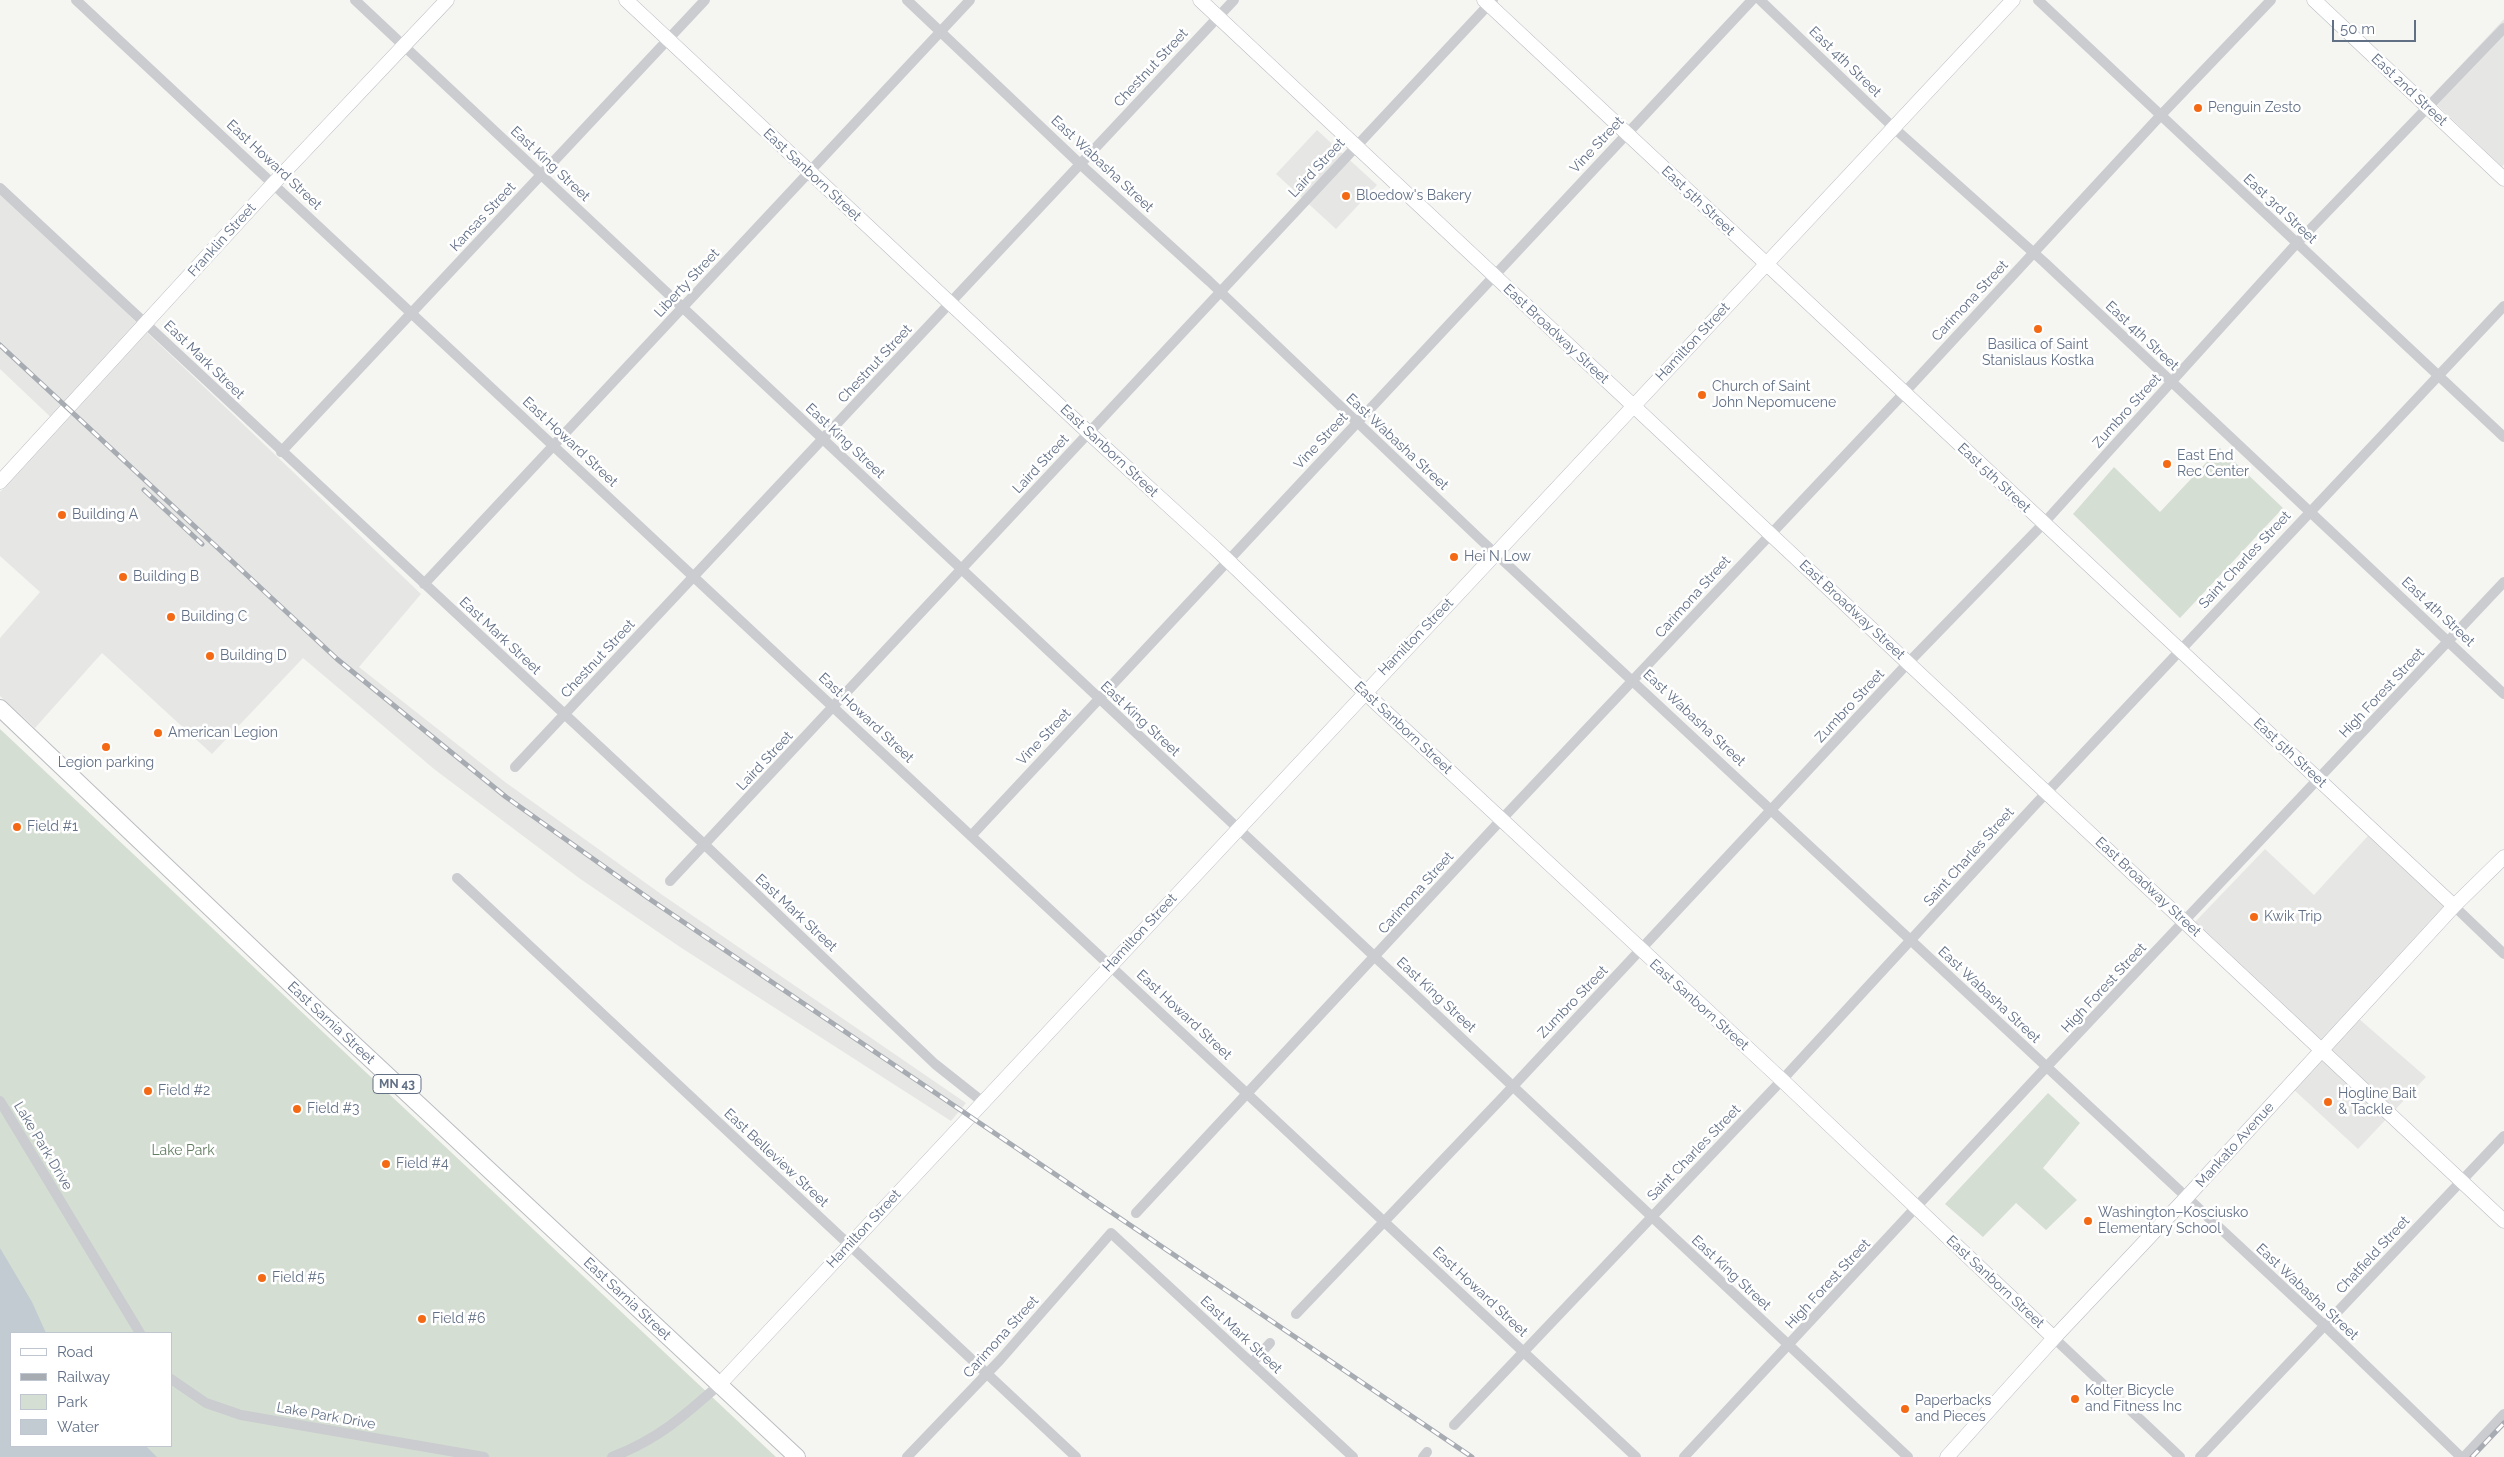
<!DOCTYPE html>
<html>
<head>
<meta charset="utf-8">
<style>
  body { margin:0 }
  #map { position:relative; width:2504px; height:1457px; overflow:hidden; background:#f5f6f2; font-family:Raleway,sans-serif }
  canvas { display:block }
  .legend { position:absolute; left:10px; top:1332px; width:162px; height:115px; box-sizing:border-box; background:#fff; border:1px solid #c0c6cf; margin:0; padding:6px 9px; list-style:none; font-size:15px; color:#627086 }
  .legend li { display:flex; align-items:center; gap:10px; height:25px }
  .legend b { width:25px; border:1px solid #c0c6cf }
  .scale { position:absolute; left:2332px; top:20px; width:84px; height:22px; box-sizing:border-box; border:2px solid #627086; border-top:0; padding-left:6px; font-size:15px; line-height:18px; white-space:nowrap; color:#627086; -webkit-text-stroke:4px #fff; paint-order:stroke }
</style>
</head>
<body>
<div id="map">
<canvas width="2504" height="1457"></canvas>
<ul class="legend">
<li><b style="height:6px;background:#fff"></b>Road</li>
<li><b style="height:6px;background:#a7abb2"></b>Railway</li>
<li><b style="height:14px;background:#d5ded2"></b>Park</li>
<li><b style="height:14px;background:#c3cbd2"></b>Water</li>
</ul>
<div class="scale">50 m</div>
</div>
<script>
const ctx = document.querySelector('canvas').getContext('2d');
ctx.lineJoin = 'round';
function fillPath(path, color) {
  ctx.fillStyle = color;
  ctx.fill(path, 'evenodd');
}
function strokePath(path, color, width, dash) {
  ctx.strokeStyle = color;
  ctx.lineWidth = width;
  ctx.lineCap = dash ? 'butt' : 'round';
  ctx.setLineDash(dash || []);
  ctx.stroke(path);
}
function drawText(font, color, halo, rows, align = 'center') {
  ctx.font = font + ' Raleway,sans-serif';
  ctx.lineWidth = 5;
  ctx.setLineDash([]);
  ctx.textBaseline = 'middle';
  ctx.strokeStyle = halo;
  ctx.fillStyle = color;
  for (const [text, x, y, turn = 0] of rows) {
    ctx.save();
    ctx.translate(x, y);
    ctx.rotate((+turn || 0) * Math.PI / 180);
    ctx.textAlign = isNaN(turn) ? turn : align;
    if (halo) ctx.strokeText(text, 0, 0);
    ctx.fillText(text, 0, 0);
    ctx.restore();
  }
}
fillPath(new Path2D(`
  M2504,19V164L2502,167L2430,98Z
  M1317,130L1377,185L1336,229L1276,174Z
  M0,192L421,594L359,667L505,782L661,894L966,1103L951,1121L680,947L579,878L434,769L303,658L212,754L102,653L35,728L0,696V638L40,592L0,556V492L60,426L0,369Z
  M2376,827L2460,906L2358,1018L2426,1077L2358,1149L2293,1089L2329,1050L2194,923L2265,849L2314,895Z`), '#e6e7e5');
fillPath(new Path2D(`
  M2220,448L2283,508L2180,618L2073,514L2114,467L2160,512Z
  M0,729L776,1457H0ZM11,1333H171V1446H11Z
  M2048,1093L2080,1123L2043,1168L2077,1200L2046,1230L2016,1203L1983,1237L1945,1204Z`), '#d5ded2');
fillPath(new Path2D(`
  M0,1248L32,1302L46,1333H11V1446H146L157,1457H0Z`), '#c3cbd2');
const secondary = new Path2D(`
  M626,0L1089,433L1215,548L1374,701L1782,1080L2054,1338
  M1200,0L2504,1221
  M1484,0L2454,906
  M2314,0L2504,179
  M0,482L273,184L447,0
  M719,1385L2013,0
  M1947,1457L2054,1338L2186,1198L2454,906L2504,857`);
const primary = new Path2D(`
  M0,708L310,1003L797,1457`);
strokePath(secondary, '#b9bdc3', 15);
strokePath(primary, '#babdc1', 18);
strokePath(new Path2D(`
  M76,0L1636,1457
  M355,0L1908,1457
  M907,0L1080,164L1209,281L1482,541L2325,1326L2461,1457
  M1760,0L1894,128L2044,262L2504,694
  M2038,0L2504,437
  M0,188L705,845L935,1064L983,1102
  M281,452L705,0
  M424,584L970,0
  M515,767L1234,0
  M971,836L1752,0
  M457,878L1076,1457
  M670,881L1493,0
  M2454,906L2504,954
  M0,1101L140,1333
  M1136,1213L1501,820L1904,393L2161,115L2271,0
  M1296,1314L1503,1097L1908,663L2043,524L2297,243L2504,28
  M2054,1338L2180,1457
  M1252,1363L1270,1343
  M171,1379L206,1403L241,1415L484,1457
  M1454,1425L1782,1080L2033,807L2504,306
  M612,1457C657,1440 684,1416 719,1385
  M907,1457L1000,1360L1111,1233L1353,1457
  M1423,1457L1427,1452
  M1684,1457L2036,1078L2504,582
  M2200,1457L2504,1136
  M2464,1457L2504,1414`), '#caccd0', 10);
strokePath(secondary, '#fff', 14);
strokePath(primary, '#fff', 16);
const rail = new Path2D(`
  M0,345L337,659L506,797L651,900L1472,1457
  M144,490L202,544
  M2472,1457L2504,1423`);
strokePath(rail, '#a7abb2', 5);
strokePath(rail, '#fff', 3, [9]);
for (const [x, y, r, color] of [
  [2198,108,5,"#f46a14"],
  [1346,196,5,"#f46a14"],
  [2038,329,5,"#f46a14"],
  [1702,395,5,"#f46a14"],
  [2167,464,5,"#f46a14"],
  [62,515,5,"#f46a14"],
  [1454,557,5,"#f46a14"],
  [123,577,5,"#f46a14"],
  [171,617,5,"#f46a14"],
  [210,656,5,"#f46a14"],
  [158,733,5,"#f46a14"],
  [106,747,5,"#f46a14"],
  [17,827,5,"#f46a14"],
  [2254,917,5,"#f46a14"],
  [148,1091,5,"#f46a14"],
  [2328,1102,5,"#f46a14"],
  [297,1109,5,"#f46a14"],
  [386,1164,5,"#f46a14"],
  [2088,1221,5,"#f46a14"],
  [262,1278,5,"#f46a14"],
  [422,1319,5,"#f46a14"],
  [2075,1399,5,"#f46a14"],
  [1905,1409,5,"#f46a14"]
]) {
  const dot = new Path2D();
  dot.arc(x, y, r, 0, 2 * Math.PI);
  ctx.fillStyle = color;
  ctx.fill(dot);
  strokePath(dot, '#fff', 2);
}
for (const [x, y, w] of [
  [397,1084,48]
]) {
  const box = new Path2D();
  box.roundRect(x - w / 2, y - 9.5, w, 19, 4);
  ctx.fillStyle = '#fff';
  ctx.fill(box);
  strokePath(box, '#627086', 1);
}
drawText('bold 12px', '#627086', null, [
  ["MN 43",397,1084]
]);
drawText('14px', '#627086', '#fff', [
  ["East 4th Street",1845,62,44],
  ["Chestnut Street",1151,68,-47],
  ["East 2nd Street",2409,90,43],
  ["Vine Street",1597,145,-47],
  ["East King Street",550,164,43],
  ["East Wabasha Street",1102,164,43],
  ["East Howard Street",274,165,43],
  ["Laird Street",1317,168,-47],
  ["East Sanborn Street",812,175,43],
  ["East 5th Street",1698,201,43],
  ["East 3rd Street",2280,209,43],
  ["Kansas Street",483,217,-47],
  ["Franklin Street",222,240,-48],
  ["Liberty Street",687,283,-47],
  ["Carimona Street",1970,301,-47],
  ["East Broadway Street",1556,334,43],
  ["East 4th Street",2142,336,43],
  ["Hamilton Street",1693,342,-47],
  ["East Mark Street",204,360,44],
  ["Chestnut Street",875,364,-47],
  ["Zumbro Street",2127,411,-48],
  ["East King Street",845,441,43],
  ["Vine Street",1321,441,-47],
  ["East Howard Street",570,442,43],
  ["East Wabasha Street",1397,442,43],
  ["East Sanborn Street",1109,451,43],
  ["Laird Street",1041,464,-47],
  ["East 5th Street",1994,478,43],
  ["Saint Charles Street",2245,560,-47],
  ["Carimona Street",1693,597,-48],
  ["East Broadway Street",1852,610,43],
  ["East 4th Street",2438,612,43],
  ["East Mark Street",500,636,43],
  ["Hamilton Street",1416,637,-46],
  ["Chestnut Street",598,659,-47],
  ["High Forest Street",2382,693,-47],
  ["Zumbro Street",1850,706,-47],
  ["East Howard Street",866,718,43],
  ["East Wabasha Street",1694,718,43],
  ["East King Street",1140,719,43],
  ["East Sanborn Street",1403,728,43],
  ["Vine Street",1044,737,-47],
  ["East 5th Street",2290,753,43],
  ["Laird Street",765,761,-47],
  ["Saint Charles Street",1969,857,-48],
  ["East Broadway Street",2148,887,43],
  ["Carimona Street",1416,893,-48],
  ["East Mark Street",796,913,43],
  ["Hamilton Street",1140,933,-47],
  ["High Forest Street",2104,988,-47],
  ["East King Street",1436,995,43],
  ["East Wabasha Street",1989,995,43],
  ["Zumbro Street",1573,1002,-46],
  ["East Sanborn Street",1699,1005,42],
  ["East Howard Street",1184,1015,43],
  ["East Sarnia Street",331,1023,43],
  ["Mankato Avenue",2235,1145,-48],
  ["Lake Park Drive",43,1146,59],
  ["Saint Charles Street",1694,1153,-46],
  ["East Belleview Street",776,1158,43],
  ["Hamilton Street",864,1229,-47],
  ["Chatfield Street",2373,1255,-47],
  ["East King Street",1731,1273,43],
  ["East Sanborn Street",1995,1282,43],
  ["High Forest Street",1828,1284,-47],
  ["East Howard Street",1480,1292,43],
  ["East Wabasha Street",2307,1292,43],
  ["East Sarnia Street",627,1299,43],
  ["East Mark Street",1241,1335,43],
  ["Carimona Street",1001,1337,-48],
  ["Lake Park Drive",326,1416,10]
]);
drawText('14px', '#627086', '#fff', [
  ["Penguin Zesto",2208,108],
  ["Bloedow's Bakery",1356,196],
  ["Basilica of Saint",2038,345,"center"],
  ["Stanislaus Kostka",2038,361,"center"],
  ["Church of Saint",1712,387],
  ["John Nepomucene",1712,403],
  ["East End",2177,456],
  ["Rec Center",2177,472],
  ["Building A",72,515],
  ["Hei N Low",1464,557],
  ["Building B",133,577],
  ["Building C",181,617],
  ["Building D",220,656],
  ["American Legion",168,733],
  ["Legion parking",106,763,"center"],
  ["Field #1",27,827],
  ["Kwik Trip",2264,917],
  ["Field #2",158,1091],
  ["Hogline Bait",2338,1094],
  ["& Tackle",2338,1110],
  ["Field #3",307,1109],
  ["Field #4",396,1164],
  ["Washington–Kosciusko",2098,1213],
  ["Elementary School",2098,1229],
  ["Field #5",272,1278],
  ["Field #6",432,1319],
  ["Kolter Bicycle",2085,1391],
  ["and Fitness Inc",2085,1407],
  ["Paperbacks",1915,1401],
  ["and Pieces",1915,1417]
], 'left');
drawText('14px', '#637d61', '#fff', [
  ["Lake Park",183,1151]
]);
</script>
</body>
</html>
